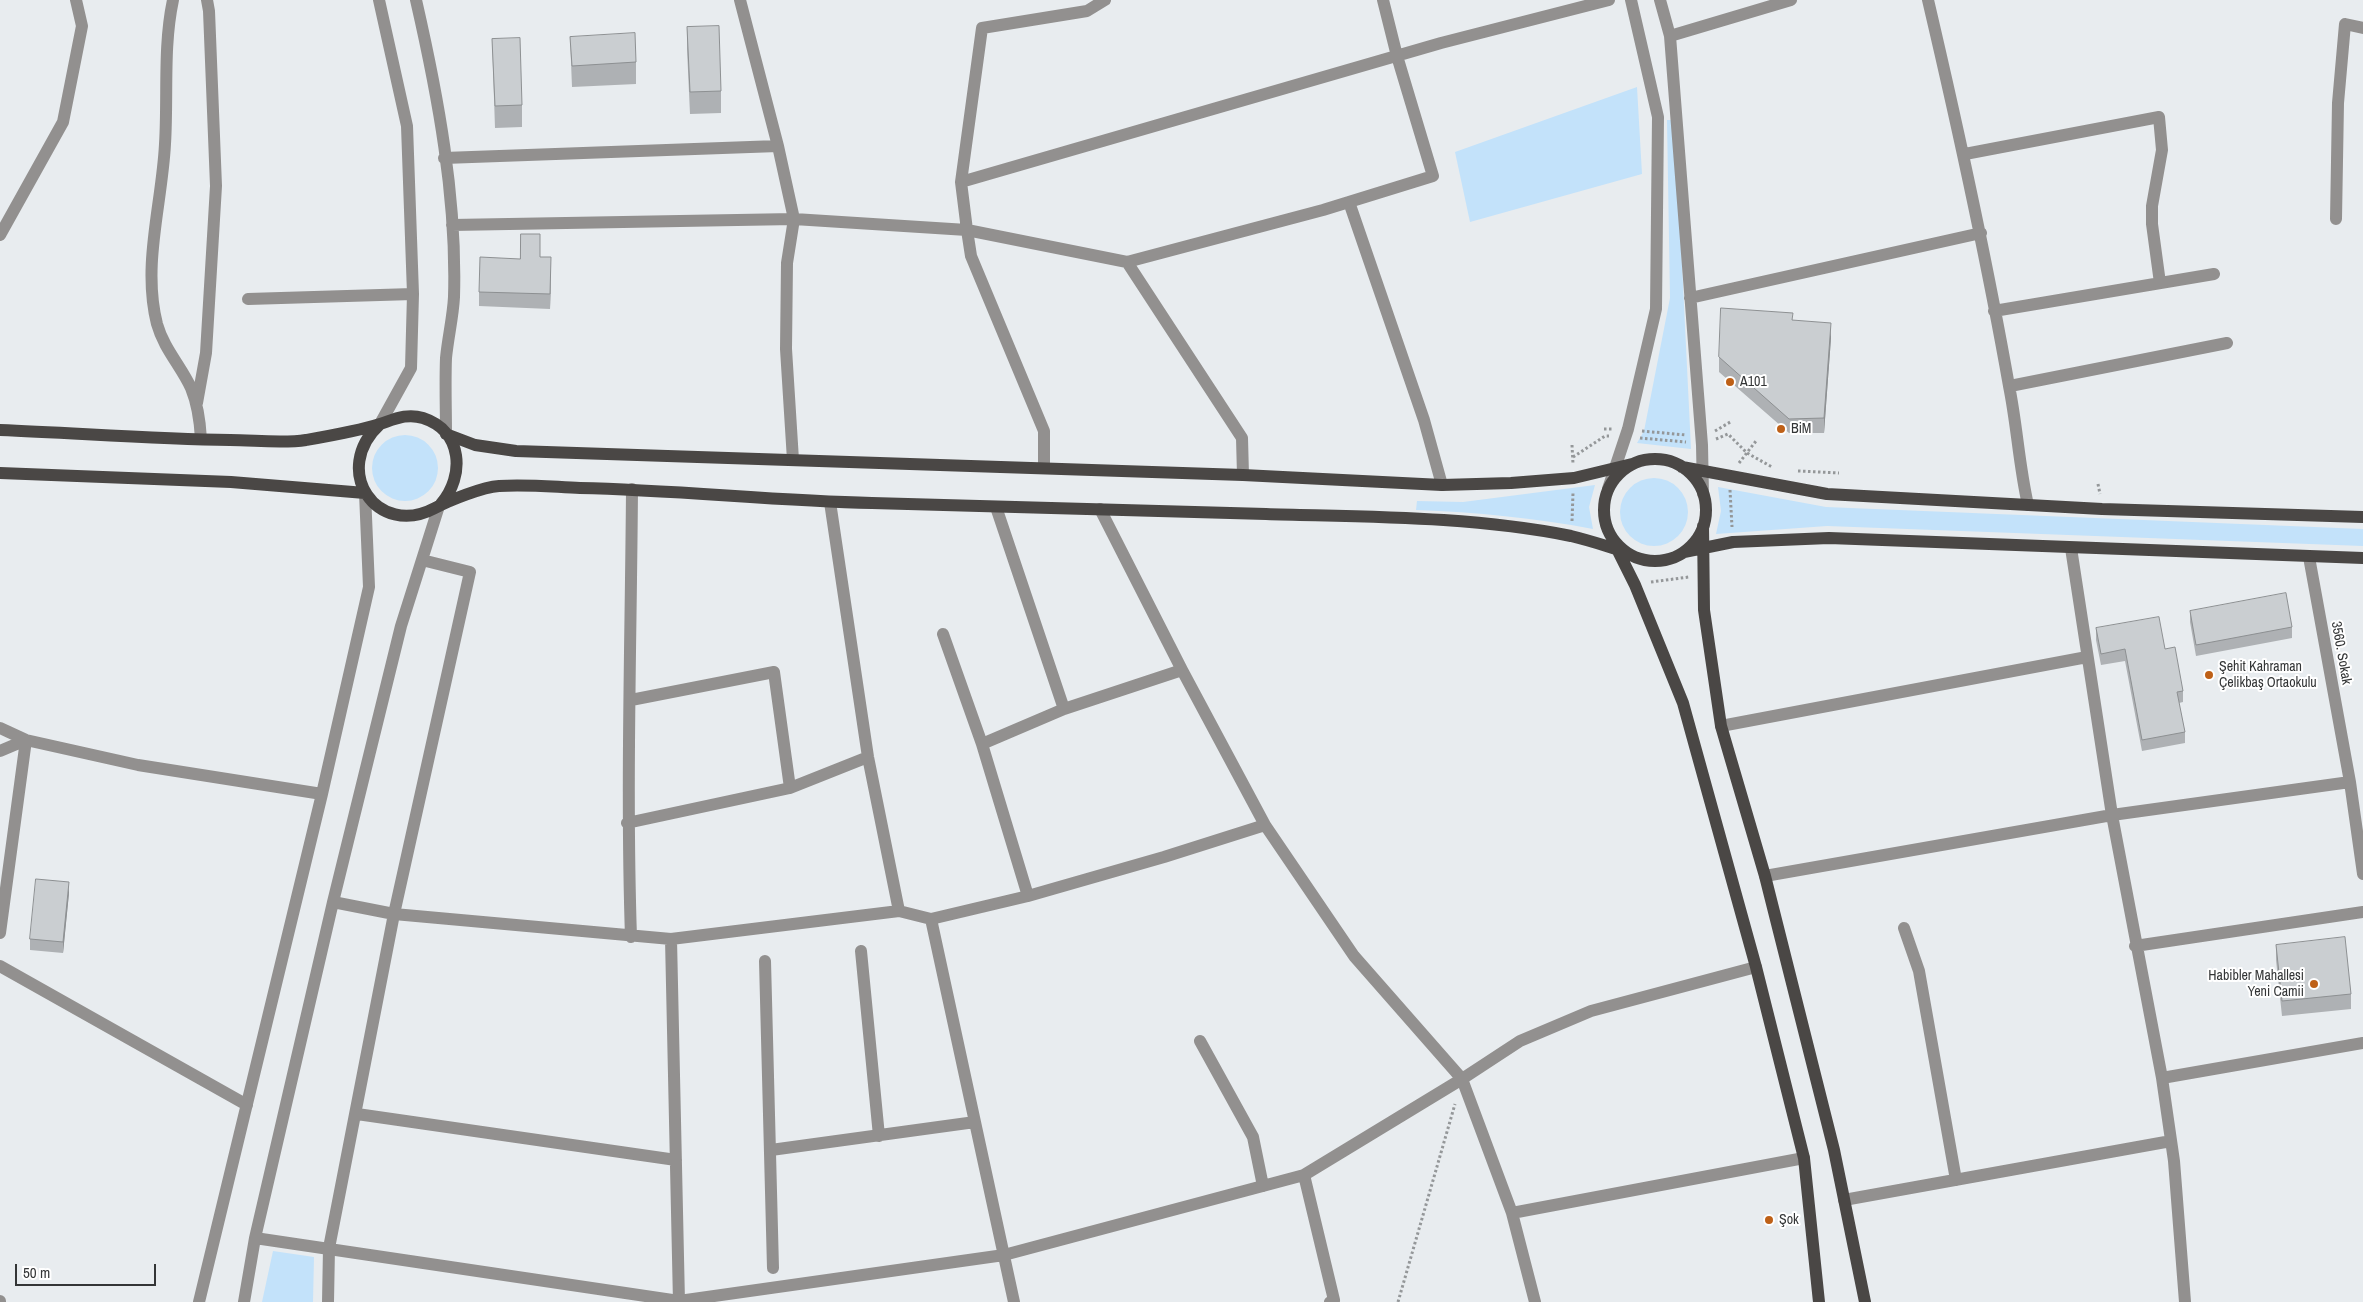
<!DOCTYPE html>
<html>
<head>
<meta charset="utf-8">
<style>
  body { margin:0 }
  #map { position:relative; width:2363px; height:1302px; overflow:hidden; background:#e8ecef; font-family:"Archivo Narrow",sans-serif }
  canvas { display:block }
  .scale { position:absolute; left:15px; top:1264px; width:141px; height:22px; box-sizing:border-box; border:2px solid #333536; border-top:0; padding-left:6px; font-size:15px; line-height:18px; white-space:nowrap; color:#333536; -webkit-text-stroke:4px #fff; paint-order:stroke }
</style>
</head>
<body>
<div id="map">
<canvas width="2363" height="1302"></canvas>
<div class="scale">50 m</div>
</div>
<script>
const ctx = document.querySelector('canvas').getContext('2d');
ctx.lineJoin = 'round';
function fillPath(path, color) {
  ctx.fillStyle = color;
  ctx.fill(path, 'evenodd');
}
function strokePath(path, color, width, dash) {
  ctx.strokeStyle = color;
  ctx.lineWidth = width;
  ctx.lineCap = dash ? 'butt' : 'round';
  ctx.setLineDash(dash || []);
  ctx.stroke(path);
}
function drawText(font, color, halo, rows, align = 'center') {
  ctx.font = font + ' "Archivo Narrow",sans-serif';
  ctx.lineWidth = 4;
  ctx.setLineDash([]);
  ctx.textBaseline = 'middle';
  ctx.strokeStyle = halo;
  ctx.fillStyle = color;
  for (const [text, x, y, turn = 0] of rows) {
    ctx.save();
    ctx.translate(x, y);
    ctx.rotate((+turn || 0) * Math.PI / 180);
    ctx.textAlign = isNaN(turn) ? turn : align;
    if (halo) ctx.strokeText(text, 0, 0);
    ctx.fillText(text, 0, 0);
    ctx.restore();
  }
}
fillPath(new Path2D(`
  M1637,87L1642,174L1470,222L1455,152Z
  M1667,120H1675L1691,449L1637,443L1644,431L1670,298Z
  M372 468a33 33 0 1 1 66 0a33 33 0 1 1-66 0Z
  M1620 512a34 34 0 1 1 68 0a34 34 0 1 1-68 0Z
  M1595,485L1589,507L1593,529C1535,518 1476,512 1416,510L1417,501L1463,502Z
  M1718,487L1826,507L2363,529V546L1827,526L1716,534L1721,511Z
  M273,1251L314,1257L313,1302H262Z`), '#c3e2fa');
strokePath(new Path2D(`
  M1604,429H1614
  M1642,431L1686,435
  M1715,431L1732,421
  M1640,438L1686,442
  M1716,439L1728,434L1747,453L1772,467
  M1572,445L1573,464
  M1573,457L1605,436H1609
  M1739,463L1756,441
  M1798,471L1839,473
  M2098,484L2100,494
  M1730,490L1732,527
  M1572,521L1573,493
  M1651,582L1689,577
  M1398,1302L1455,1104`), '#949799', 3, [2.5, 2.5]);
strokePath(new Path2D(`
  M173,0C163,47 168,96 165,144C162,204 142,265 157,324C164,349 181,366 191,388C198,405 200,421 201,439
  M379,0L407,126L413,294L411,368L380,424
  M416,0C438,96 457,198 454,297C453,317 448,337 446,358C445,383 446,409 446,434
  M740,0L778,146L794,219L787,263L786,349L793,460
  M1660,0L1670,36L1702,445L1703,494
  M1928,0C1958,128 1986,256 2009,386C2017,425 2019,466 2028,505
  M1670,36L1791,0
  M1965,154L2159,117L2162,150L2152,206V224L2160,283
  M444,158L778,146
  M961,182L1441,43L1609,0
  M1349,202L1424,420L1442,485
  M2336,219L2338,103L2345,24L2363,28
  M452,225L794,219L967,230L1127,262
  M0,235L63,122L82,26L76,0
  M1690,298L1981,233
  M248,299L413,294
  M1994,311L2214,274
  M2010,386L2227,343
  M197,403L206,353L216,186L209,11L207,0
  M1044,468V431L971,256L967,230L961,182L982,28L1087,11L1105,0
  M1243,475L1242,438L1127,262L1323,210L1433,176L1397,56L1383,0
  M1608,489L1628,429L1656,309L1658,117L1631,0
  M830,502L868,757L899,911
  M996,507L1064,709
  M1100,509L1182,670L1265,825L1354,956L1462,1079L1512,1213L1535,1302
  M2071,548L2112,815L2162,1078L2174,1161L2185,1302
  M2309,557L2350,782L2363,874
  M943,634L982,744L1028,896
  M631,700L774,672L790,788
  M1721,726L2087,657
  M0,728L26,740L138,765L322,794
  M982,744L1064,709L1182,670
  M0,751L26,740
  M627,823L790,788L868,757
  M1765,876L2112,815L2350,782
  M333,902L394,914L671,939L899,911L931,919L1028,896L1164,857L1265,825
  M931,919L1014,1302
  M1904,928L1919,971L1956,1180
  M0,933L26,740
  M631,937C626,788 631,638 632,489
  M671,939L679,1302
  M2135,946L2363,912
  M861,951L879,1136
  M765,961L773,1268
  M0,966L247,1105
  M1200,1041L1253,1137L1263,1186
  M2162,1078L2363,1043
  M357,1114L676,1160
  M771,1150L975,1122
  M1304,1175L1334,1300L1330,1302
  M1844,1200L2171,1141
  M1512,1213L1804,1158
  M255,1238L679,1301L1004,1255L1304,1175L1462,1079L1520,1041L1591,1011L1756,967
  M0,1301V1302
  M199,1302L322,794L369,587L365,493
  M244,1302L255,1238L333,902L401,626L439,506
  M328,1302L329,1248L394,914L470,572L422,560`), '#92908f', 12);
strokePath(new Path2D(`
  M380,424C330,470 377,539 435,508C450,500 483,487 499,486C526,484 554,487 580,488C678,490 775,501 872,503C1003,507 1135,510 1266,514C1367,517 1471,516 1571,536C1588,540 1606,546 1623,551
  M0,430C77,433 154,439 230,440C254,440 282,444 306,440C329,436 358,431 380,424C395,419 407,413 423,418C463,431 465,476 441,504
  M446,434L475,445L516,451L1243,475L1442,485L1511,483L1574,478L1632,464
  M1604 510a51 51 0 1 1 102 0a51 51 0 1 1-102 0Z
  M1682,467L1827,494L2102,509L2363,517
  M0,473L231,482L365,493
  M1703,526L1704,610L1721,726L1765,876L1834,1150L1865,1302
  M1615,545L1635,585L1683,703L1756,967L1804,1158L1819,1302
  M1684,552L1733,542L1829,538L2363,558`), '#4a4745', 12);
fillPath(new Path2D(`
  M687,27L721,91V113L690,114L687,49Z
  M570,37L636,62V84L572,87Z
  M492,39L522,105V127L495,128Z
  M540,257L551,272L550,309L479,306V292L520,259Z
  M1793,320L1831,338L1824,433H1789L1719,372V357Z
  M2190,611L2292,627V638L2196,656L2190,622Z
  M2096,628L2165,649L2183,691V702L2179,703L2185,732V743L2142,751L2125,661L2101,665L2096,640Z
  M69,893L63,953L30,950V939Z
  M2276,945L2351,994V1009L2282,1016L2276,960Z`), '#aeb1b4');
fillPath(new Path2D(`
  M551,257V272L550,309V294Z
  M1831,323V338L1824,433V418Z
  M69,882V893L63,953V942Z`), '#8d9092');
const building = new Path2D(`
  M719,26L721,91L690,92L687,27Z
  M635,33L636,62L572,66L570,37Z
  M520,38L522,105L495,106L492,39Z
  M521,234H540V257H551L550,294L479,292L480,257L520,259Z
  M1721,308L1793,313L1792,320L1831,323L1824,418L1789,419L1719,357Z
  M2286,593L2292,627L2196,645L2190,611Z
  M2159,617L2165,649L2175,647L2183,691L2177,692L2185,732L2142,740L2125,649L2101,654L2096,628Z
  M36,879L69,882L63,942L30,939Z
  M2345,937L2351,994L2282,1001L2276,945Z`);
fillPath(building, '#caced1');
strokePath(building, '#8d9092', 1);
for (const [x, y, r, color] of [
  [1730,382,5,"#be6017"],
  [1781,429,5,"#be6017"],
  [2209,675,5,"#be6017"],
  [2314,984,5,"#be6017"],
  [1769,1220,5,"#be6017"]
]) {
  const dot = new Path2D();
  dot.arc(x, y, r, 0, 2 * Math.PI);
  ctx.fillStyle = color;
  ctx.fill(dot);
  strokePath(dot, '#fff', 2);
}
drawText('14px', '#333536', '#fff', [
  ["A101",1740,382],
  ["BiM",1791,429],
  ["Şehit Kahraman",2219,667],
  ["Çelikbaş Ortaokulu",2219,683],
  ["Habibler Mahallesi",2304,976,"right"],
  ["Yeni Camii",2304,992,"right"],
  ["Şok",1779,1220]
], 'left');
drawText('14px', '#333536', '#fff', [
  ["3560. Sokak",2341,653,80]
]);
</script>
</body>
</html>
